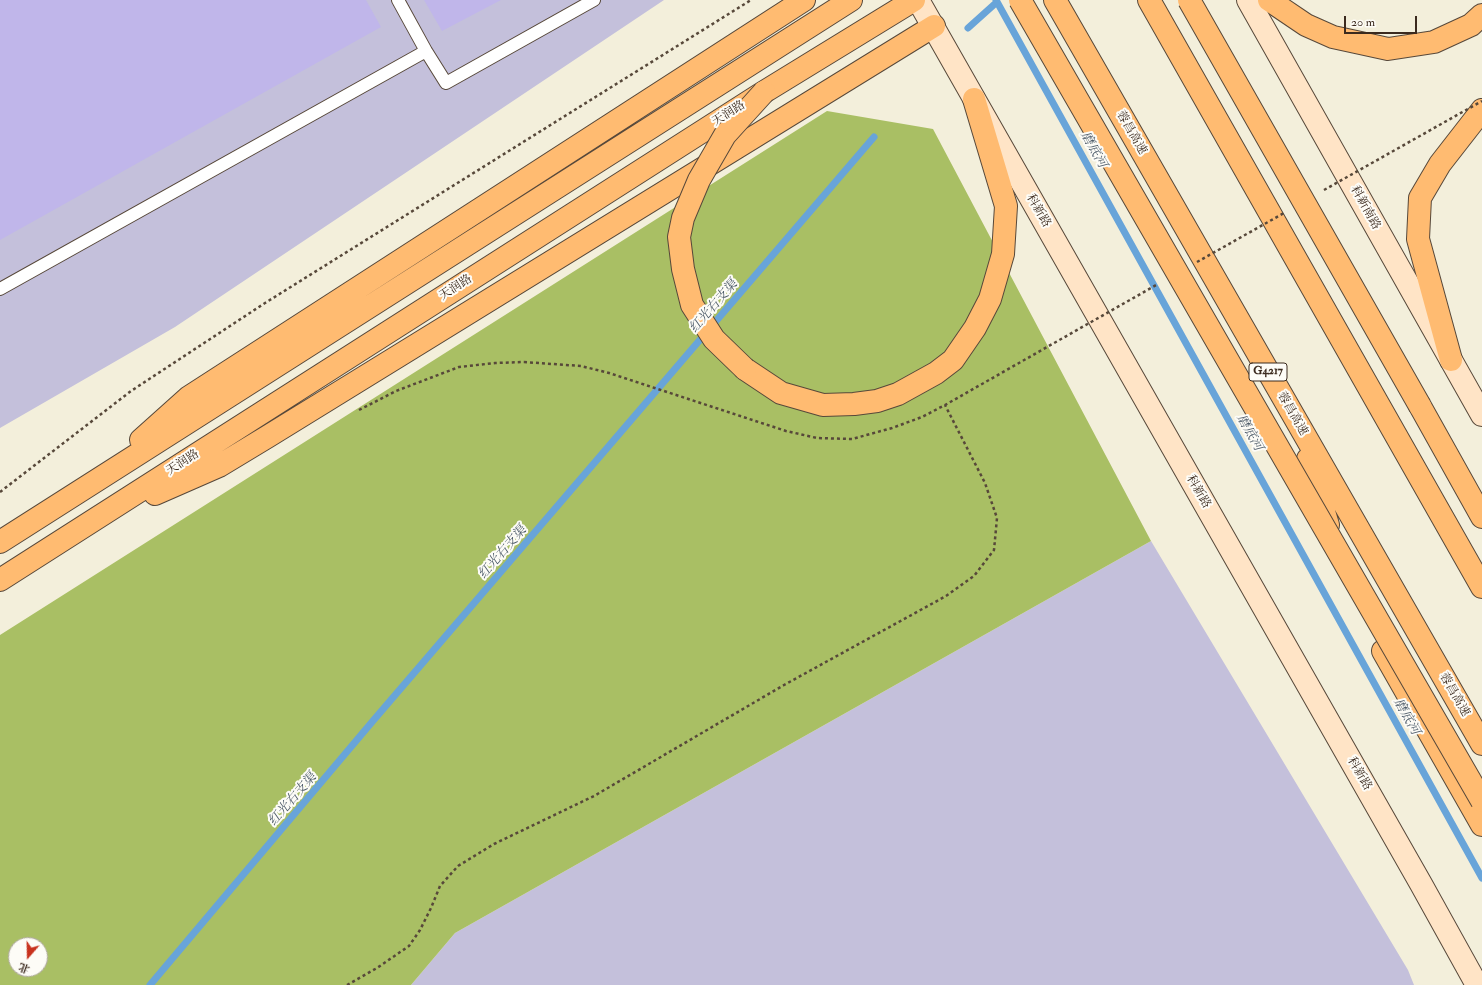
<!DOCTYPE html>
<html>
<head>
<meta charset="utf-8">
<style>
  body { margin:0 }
  #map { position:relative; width:1482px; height:985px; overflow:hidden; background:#f3efdb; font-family:"IM FELL Double Pica","Noto Serif SC",serif }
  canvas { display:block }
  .north { position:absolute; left:8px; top:937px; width:40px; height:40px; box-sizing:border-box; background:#fdfcf7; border:1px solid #afa8a0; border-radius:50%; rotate:200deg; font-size:11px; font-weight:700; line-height:16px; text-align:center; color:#3b2a1e }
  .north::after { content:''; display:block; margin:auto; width:14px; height:18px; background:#c8321e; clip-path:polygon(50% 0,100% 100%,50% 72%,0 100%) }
  .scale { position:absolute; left:1344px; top:16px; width:73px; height:18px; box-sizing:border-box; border:2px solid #3b2a1e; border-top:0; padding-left:5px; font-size:12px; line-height:14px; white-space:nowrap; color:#3b2a1e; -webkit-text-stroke:3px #fdfcf7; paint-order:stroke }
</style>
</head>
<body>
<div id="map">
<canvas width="1482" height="985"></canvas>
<div class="north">北</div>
<div class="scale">20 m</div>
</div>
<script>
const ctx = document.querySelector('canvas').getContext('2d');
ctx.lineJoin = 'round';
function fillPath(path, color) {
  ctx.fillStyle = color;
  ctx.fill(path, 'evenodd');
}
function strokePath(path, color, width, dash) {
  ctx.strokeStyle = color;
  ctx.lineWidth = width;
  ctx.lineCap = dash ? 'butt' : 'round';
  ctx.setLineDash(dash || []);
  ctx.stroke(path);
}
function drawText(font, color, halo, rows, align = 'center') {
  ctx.font = font + ' "IM FELL Double Pica","Noto Serif SC",serif';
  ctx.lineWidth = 4;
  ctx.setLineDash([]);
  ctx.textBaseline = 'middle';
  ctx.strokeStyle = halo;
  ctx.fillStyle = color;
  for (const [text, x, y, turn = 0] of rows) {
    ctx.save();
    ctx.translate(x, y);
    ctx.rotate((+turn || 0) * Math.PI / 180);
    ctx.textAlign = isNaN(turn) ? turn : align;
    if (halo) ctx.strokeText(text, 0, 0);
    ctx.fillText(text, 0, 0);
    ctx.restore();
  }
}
fillPath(new Path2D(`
  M0,0H664L175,327L0,428Z
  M1151,541L1408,970L1414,985H411L455,933Z`), '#c4c0db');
fillPath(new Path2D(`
  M827,111L933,129L1151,541L455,933L411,985H0V635ZM16,945H40V969H16Z`), '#a9bf64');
strokePath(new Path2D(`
  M996,0L1482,878
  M968,28L997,2
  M150,985L372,722L874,137`), '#68a4d9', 7);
fillPath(new Path2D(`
  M0,0H366L381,27L0,240Z
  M424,0H501L442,31Z`), '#c0b6ea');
const lane = new Path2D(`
  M398,0L426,51L446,83L594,0
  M0,289L426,51`);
const secondary = new Path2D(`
  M918,0L1421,884L1477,985
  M1248,0L1482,415`);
const primary = new Path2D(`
  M1269,0L1306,25L1333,37L1388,49L1434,42L1471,25L1482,15
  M1451,360L1418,239L1420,198L1440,164L1482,110
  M745,369L781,393L823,405L854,404L877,401L898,394L936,373L953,360L975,328L990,299L1003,254L1006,206L974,99
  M141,440L189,397L804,0
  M155,494L219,466L267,437L934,26
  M0,542L851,0
  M0,580L764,92L914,0`);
const highway = new Path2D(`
  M1055,0L1482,744
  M1149,0L1482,587
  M1420,406L1482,517
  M1308,459L1328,525
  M1383,651L1482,825`);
strokePath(lane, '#57483a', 14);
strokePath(secondary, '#57483a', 24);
strokePath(primary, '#57483a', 24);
strokePath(highway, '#57483a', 24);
strokePath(new Path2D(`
  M359,410L396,391L459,367L495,363L524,362
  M0,492L131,391L265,303L751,0
  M347,985L377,968L409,946L420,930L431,908L440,886L458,866L494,844L594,796L784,685L946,596L974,576L994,550L997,518L985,483L945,405`), '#57483a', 2.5, [3, 3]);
strokePath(lane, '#fff', 12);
strokePath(secondary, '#ffe4c6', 22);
strokePath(primary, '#ffbb71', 22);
strokePath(highway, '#ffbb71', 22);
const primaryBridge = new Path2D(`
  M745,369L714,339L692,305L683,269L679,237L683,218L699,180L725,135L764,92`);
const highwayBridge = new Path2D(`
  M1020,0L1482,801
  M1189,0L1420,406`);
strokePath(primaryBridge, '#57483a', 24, []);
strokePath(highwayBridge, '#57483a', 24, []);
strokePath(new Path2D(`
  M1324,190L1482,101
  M1197,262L1284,213
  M524,362L581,366L609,373L786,431L817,438L852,439L892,428L922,417L945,405L1158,284`), '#57483a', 2.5, [3, 3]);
strokePath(primaryBridge, '#ffbb71', 22);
strokePath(highwayBridge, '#ffbb71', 22);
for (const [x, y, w] of [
  [1268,372,38]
]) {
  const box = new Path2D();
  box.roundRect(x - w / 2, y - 9, w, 18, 3);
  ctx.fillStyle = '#fdfcf7';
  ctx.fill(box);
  strokePath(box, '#3b2a1e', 1);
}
drawText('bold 11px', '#3b2a1e', null, [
  ["G4217",1268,372]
]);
drawText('12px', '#3b2a1e', '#fdfcf7', [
  ["天润路",729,114,-32],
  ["蓉昌高速",1131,133,60],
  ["科新南路",1365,208,61],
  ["科新路",1038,211,60],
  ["天润路",456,288,-33],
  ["蓉昌高速",1292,414,60],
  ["天润路",183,463,-33],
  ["科新路",1198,492,60],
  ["蓉昌高速",1454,695,60],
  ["科新路",1359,774,60]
]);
drawText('italic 13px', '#4d5b69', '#fdfcf7', [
  ["磨底河",1093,150,61],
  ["红光右支渠",714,307,-49],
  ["磨底河",1249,433,61],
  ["红光右支渠",503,553,-49],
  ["磨底河",1406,717,61],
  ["红光右支渠",293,800,-49]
]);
</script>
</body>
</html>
